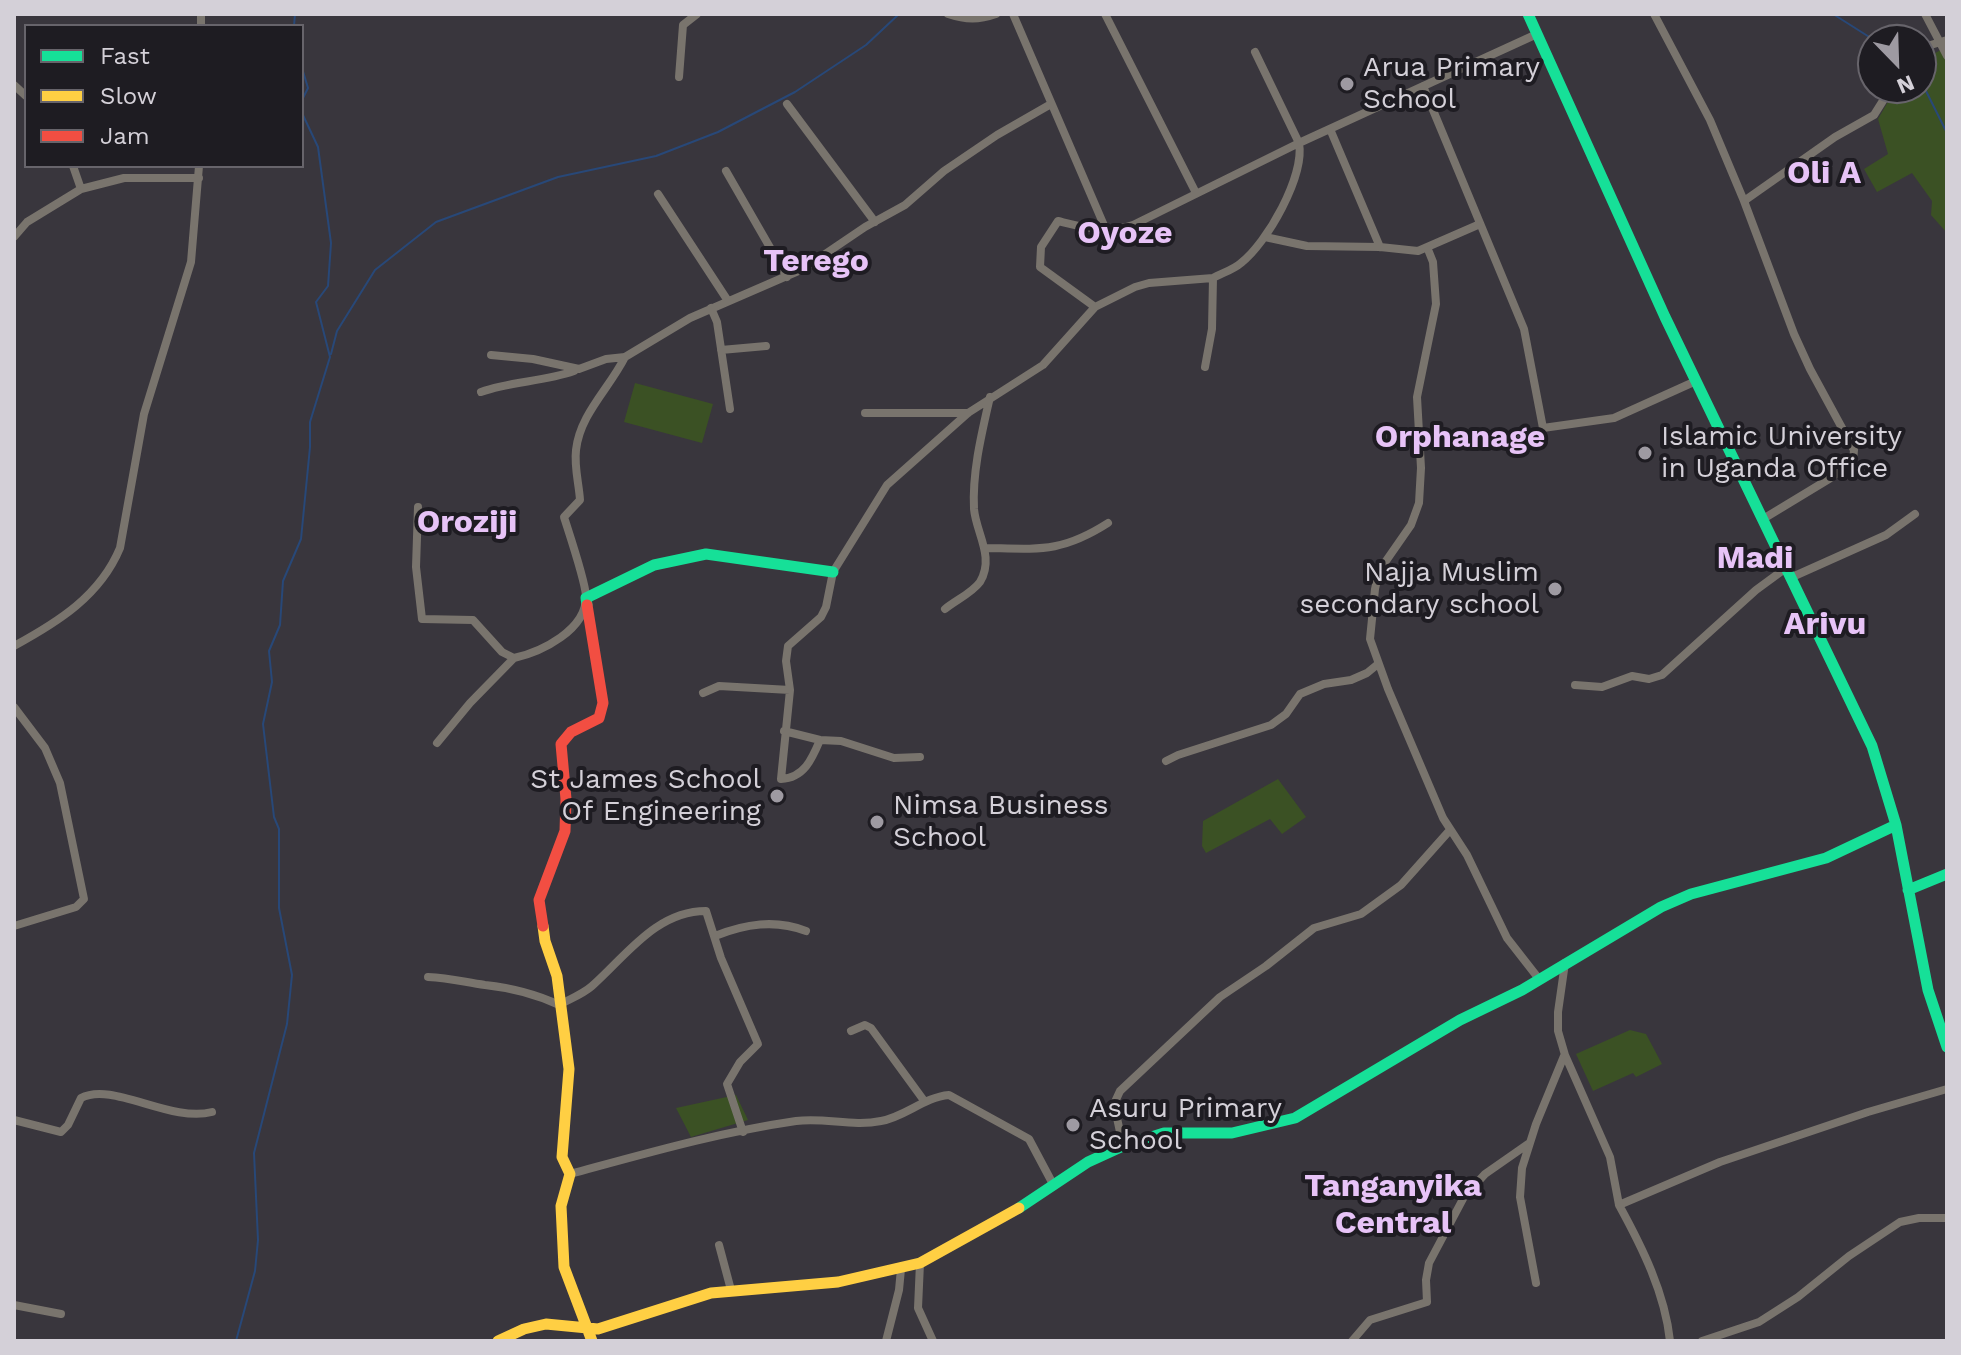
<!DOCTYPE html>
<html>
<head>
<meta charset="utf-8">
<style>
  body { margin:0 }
  #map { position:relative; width:1961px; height:1355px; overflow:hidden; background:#39363d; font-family:"Work Sans",sans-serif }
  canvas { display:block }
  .frame { position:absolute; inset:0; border:16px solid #d4d0d8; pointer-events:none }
  .legend { position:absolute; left:24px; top:24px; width:280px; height:144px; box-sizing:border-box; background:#1e1c22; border:2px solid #67646b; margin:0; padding:10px 14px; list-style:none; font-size:24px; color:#d4d0d8 }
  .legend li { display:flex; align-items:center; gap:16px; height:40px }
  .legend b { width:40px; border:2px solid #67646b }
  .north { position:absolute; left:1857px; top:24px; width:80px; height:80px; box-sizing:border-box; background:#1e1c22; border:2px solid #67646b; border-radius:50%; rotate:157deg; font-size:22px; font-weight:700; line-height:32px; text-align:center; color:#d4d0d8 }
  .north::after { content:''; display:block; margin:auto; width:28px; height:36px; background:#9e9aa2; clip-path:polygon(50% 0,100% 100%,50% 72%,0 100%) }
</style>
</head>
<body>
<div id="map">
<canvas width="1961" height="1355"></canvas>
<div class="frame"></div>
<ul class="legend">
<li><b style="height:10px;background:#16e098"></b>Fast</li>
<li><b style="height:10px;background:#ffcf43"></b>Slow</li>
<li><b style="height:10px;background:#f24e42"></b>Jam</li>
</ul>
<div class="north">N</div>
</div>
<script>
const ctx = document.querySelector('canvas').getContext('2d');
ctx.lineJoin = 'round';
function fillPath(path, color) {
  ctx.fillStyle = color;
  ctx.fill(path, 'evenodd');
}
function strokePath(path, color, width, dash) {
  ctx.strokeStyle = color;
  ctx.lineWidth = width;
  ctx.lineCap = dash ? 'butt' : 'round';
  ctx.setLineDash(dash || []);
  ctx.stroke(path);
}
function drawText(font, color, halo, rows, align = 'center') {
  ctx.font = font + ' "Work Sans",sans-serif';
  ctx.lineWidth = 8;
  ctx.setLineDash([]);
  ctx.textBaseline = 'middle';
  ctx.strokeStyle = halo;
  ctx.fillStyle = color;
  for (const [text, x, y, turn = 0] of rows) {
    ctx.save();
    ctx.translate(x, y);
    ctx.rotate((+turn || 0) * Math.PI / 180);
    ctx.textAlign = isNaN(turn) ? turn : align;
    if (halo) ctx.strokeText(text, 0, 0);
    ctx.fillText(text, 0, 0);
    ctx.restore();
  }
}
fillPath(new Path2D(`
  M1946,47L1947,49V233L1931,215L1932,201L1912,173L1877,192L1864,169L1888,154L1878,119L1896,88H1921V61Z
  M635,383L713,404L702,443L624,422Z
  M1278,779L1306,817L1282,834L1270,819L1206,853L1202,846L1203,821Z
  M1630,1030L1646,1034L1662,1064L1636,1077L1633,1073L1593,1091L1576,1054Z
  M736,1095L748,1120L691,1137L676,1108Z`), '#3b5124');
strokePath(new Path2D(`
  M1833,14L1874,40
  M294,26L295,14
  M302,68L308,88L302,100
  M1921,81L1947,133
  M331,354L337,331L375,270L436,222L558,177L656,156L718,132L795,92L866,45L899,14
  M236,1341L255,1271L258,1240L254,1153L287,1024L292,975L279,908V829L274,817L263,724L272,682L269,651L280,625L283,581L301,539L310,447V422L330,357L316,302L328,286L331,243L318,147L302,113`), '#284878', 2);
strokePath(new Path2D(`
  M948,14C966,20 979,20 996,14
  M1013,14L1106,230
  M1105,14L1196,193
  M1654,14L1710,120L1744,201L1794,334L1810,369L1854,450L1853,461L1829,479L1763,519
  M1925,14L1947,56
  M201,26V14
  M1921,48L1947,40
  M679,77L683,25L697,14
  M14,85L26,96
  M1423,86L1524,329L1543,428L1614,418L1696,381
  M787,104L875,222
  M1330,129L1380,247
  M73,166L81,189L124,178H199
  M726,171L787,277
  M658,194L728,301
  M1744,201L1835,137L1874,115L1891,88
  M14,237L27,222L81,189
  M1265,237L1307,246L1380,247L1418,251L1480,224
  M1427,247L1433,262L1436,304L1417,397L1421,468L1419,503L1411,525L1379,571L1375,589L1370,639L1388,689L1443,818L1467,855L1507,938L1539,979
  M1095,307L1040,267L1041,247L1058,221C1083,227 1107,234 1133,225L1299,143L1537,34
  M711,308L717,322L730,409
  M721,350L766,346
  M491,355L533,359L579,369L606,359L625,357L690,318L803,269L865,227L905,205L944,171L997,135L1051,104
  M1205,367L1212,329L1213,278C1222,273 1233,270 1241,263C1267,243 1305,176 1299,143L1255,52
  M481,392C511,381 543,382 574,371
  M865,413H968
  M418,507L416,567L422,619L473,620L502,652L514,658C541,652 587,630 586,596C585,580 569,533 564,517L580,500C579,484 574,467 576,450C580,414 609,389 625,357
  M986,548C1039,549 1061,553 1108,523
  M1790,578L1886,535L1915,514
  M945,609C956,600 972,593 980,582C995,557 976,533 974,509C972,472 982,432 990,397
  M14,646C58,622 100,596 120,548L144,414L191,262L199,166
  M1575,685L1602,687L1632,676L1649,679L1662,675L1756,590L1786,568
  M703,693L719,686L790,690
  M14,707L45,748L60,783L84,899L76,907L14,926
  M784,731L820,740L841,741L894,758L920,757
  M820,740C812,759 804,778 781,779L790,690L786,661L788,646L821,617L826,607L833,572L887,485L968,413L1043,365L1095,307L1135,287L1149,283L1213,278
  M437,743L470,703L514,658
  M1166,761L1178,755L1271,725L1286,714L1300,694L1324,684L1351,680L1367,673L1378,664
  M715,936C745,924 775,919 806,931
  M1565,963L1558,1012V1031L1565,1055L1610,1157L1619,1205
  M428,977C450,978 464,982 485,985C512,988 534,993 559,1005C570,999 583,994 592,986C626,956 656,911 706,911L721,958L758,1044L740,1062L727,1084L743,1132
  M851,1031L865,1025L871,1028L925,1102
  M14,1120L61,1132L68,1125L81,1098C112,1081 170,1123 212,1112
  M1123,1146L1114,1104L1120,1091L1220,997L1266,966L1314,928L1361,914L1401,885L1450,830
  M570,1174C644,1154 720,1132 796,1121C825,1117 852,1127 881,1121C905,1117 924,1097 949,1095L1029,1139L1054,1186
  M719,1245L731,1290
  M920,1263L918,1308L933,1341
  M1536,1283L1520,1197L1522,1168L1536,1124L1564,1056
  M14,1305L61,1314
  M886,1341L899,1290L901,1269
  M1352,1341L1370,1320L1427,1302L1426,1280L1429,1263L1464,1197L1485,1174L1528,1144
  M1670,1341C1665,1293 1642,1247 1619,1205L1720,1162L1868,1112L1947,1089
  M1702,1341L1759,1322L1798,1297L1849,1256L1900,1222L1919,1218H1947`), '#79746d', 8);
strokePath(new Path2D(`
  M1528,14L1665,317L1872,746L1896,825L1928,990L1947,1047
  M587,605L586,598L654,565L706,554L833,572
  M1908,890L1947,874
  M1019,1208L1088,1162L1123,1146L1164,1133H1232L1295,1118L1460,1020L1522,990L1661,907L1691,894L1826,858L1896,825`), '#16e098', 11);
strokePath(new Path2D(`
  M543,926L545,941L557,976L569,1069L562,1157L570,1174L561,1206L564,1267L592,1341
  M498,1341L524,1329L546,1324L598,1329L711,1293L838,1282L920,1263L1019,1208`), '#ffcf43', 11);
strokePath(new Path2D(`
  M543,926L539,900L565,831L566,799L561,744L571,732L599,718L603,703L587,605`), '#f24e42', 11);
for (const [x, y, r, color] of [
  [1347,84,8,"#9e9aa2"],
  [1645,453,8,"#9e9aa2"],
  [1555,589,8,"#9e9aa2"],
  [777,796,8,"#9e9aa2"],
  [877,822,8,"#9e9aa2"],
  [1073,1125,8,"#9e9aa2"]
]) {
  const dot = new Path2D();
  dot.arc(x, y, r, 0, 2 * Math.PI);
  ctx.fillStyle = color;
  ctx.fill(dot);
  strokePath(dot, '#1e1c22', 3);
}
drawText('28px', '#d4d0d8', '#1e1c22', [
  ["Arua Primary",1363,68],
  ["School",1363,100],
  ["Islamic University",1661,437],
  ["in Uganda Office",1661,469],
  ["Najja Muslim",1539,573,"right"],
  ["secondary school",1539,605,"right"],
  ["St James School",761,780,"right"],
  ["Of Engineering",761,812,"right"],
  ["Nimsa Business",893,806],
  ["School",893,838],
  ["Asuru Primary",1089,1109],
  ["School",1089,1141]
], 'left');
drawText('bold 32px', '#e7c3f7', '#1e1c22', [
  ["Oli A",1824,174],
  ["Oyoze",1125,234],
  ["Terego",816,262],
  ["Orphanage",1460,438],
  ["Oroziji",467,523],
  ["Madi",1755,559],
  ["Arivu",1825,625],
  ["Tanganyika",1393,1187],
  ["Central",1393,1224]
]);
</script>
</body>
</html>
